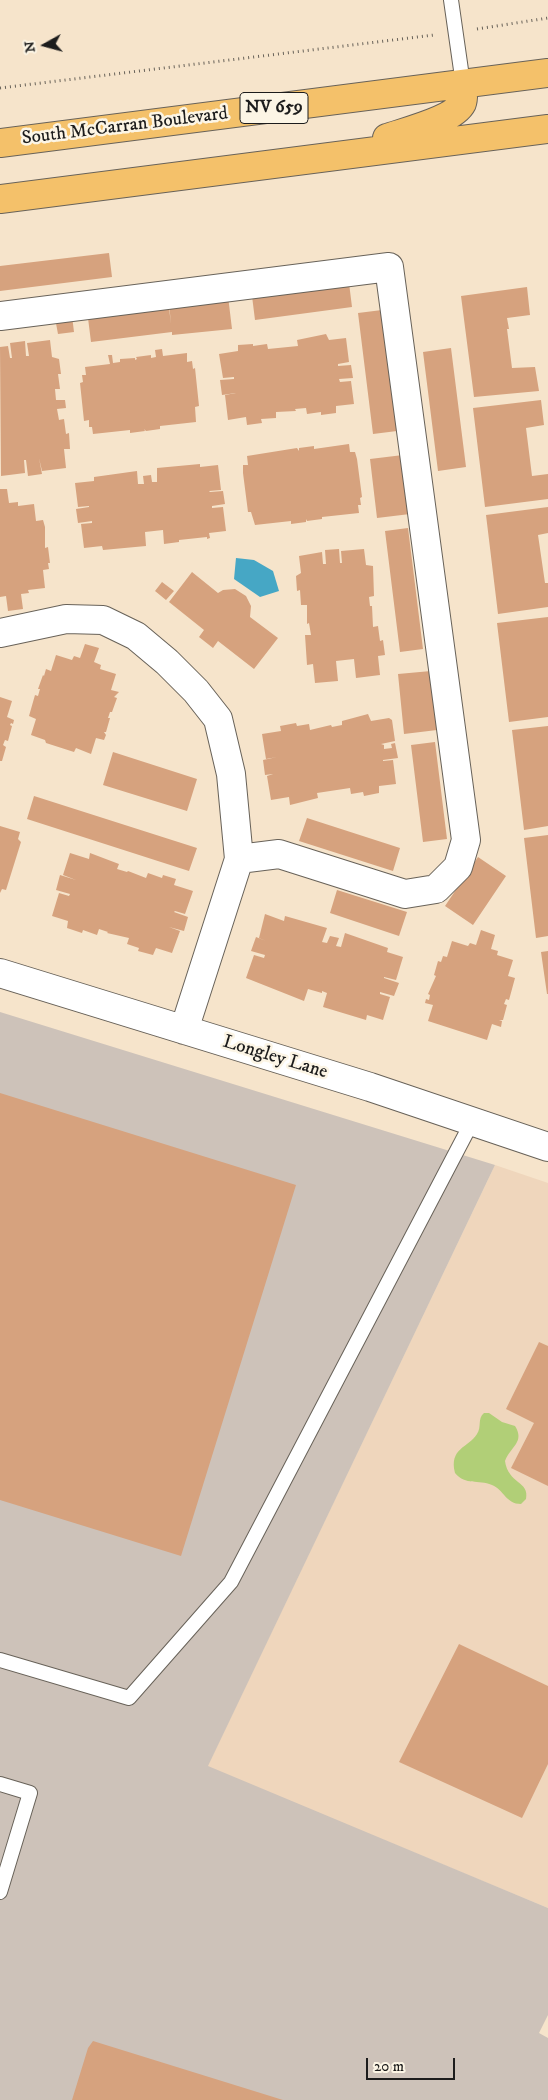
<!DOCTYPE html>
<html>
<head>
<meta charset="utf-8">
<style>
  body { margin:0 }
  #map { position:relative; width:548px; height:2100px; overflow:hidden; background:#f6e4cb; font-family:"IM FELL DW Pica",serif }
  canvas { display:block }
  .north { position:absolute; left:20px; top:20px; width:50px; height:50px; -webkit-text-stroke:4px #fcf5e5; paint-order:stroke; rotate:263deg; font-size:14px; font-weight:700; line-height:20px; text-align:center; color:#1c1c1c }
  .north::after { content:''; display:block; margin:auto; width:18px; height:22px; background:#1c1c1c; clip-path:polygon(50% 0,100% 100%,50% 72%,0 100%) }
  .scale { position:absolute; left:366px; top:2058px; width:89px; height:22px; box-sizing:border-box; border:2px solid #1c1c1c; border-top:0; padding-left:6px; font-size:15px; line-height:18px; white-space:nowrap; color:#1c1c1c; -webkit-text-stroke:4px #fcf5e5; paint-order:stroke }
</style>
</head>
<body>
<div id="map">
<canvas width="548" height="2100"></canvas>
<div class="north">N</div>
<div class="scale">20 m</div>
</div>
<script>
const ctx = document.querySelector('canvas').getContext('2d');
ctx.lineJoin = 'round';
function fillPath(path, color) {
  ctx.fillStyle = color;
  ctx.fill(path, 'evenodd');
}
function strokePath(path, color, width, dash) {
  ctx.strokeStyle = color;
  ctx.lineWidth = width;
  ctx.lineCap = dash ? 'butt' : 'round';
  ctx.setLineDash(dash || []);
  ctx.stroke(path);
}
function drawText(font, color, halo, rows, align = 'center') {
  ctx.font = font + ' "IM FELL DW Pica",serif';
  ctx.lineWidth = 5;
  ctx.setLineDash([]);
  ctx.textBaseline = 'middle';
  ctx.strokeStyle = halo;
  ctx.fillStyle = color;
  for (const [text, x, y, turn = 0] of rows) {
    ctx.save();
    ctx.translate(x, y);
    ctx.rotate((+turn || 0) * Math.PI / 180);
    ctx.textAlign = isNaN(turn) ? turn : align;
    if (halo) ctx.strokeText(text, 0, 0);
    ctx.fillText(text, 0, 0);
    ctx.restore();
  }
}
fillPath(new Path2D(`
  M495,1165L548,1183V1908L207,1767Z`), '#efd6bc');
fillPath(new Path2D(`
  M0,1012L495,1165L208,1766L548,1908V2015L539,2033L548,2038V2100H0Z`), '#cdc2b9');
fillPath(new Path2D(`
  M484,1413H489L502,1422L515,1426C525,1442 511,1446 505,1461C508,1484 530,1481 526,1499L521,1504C506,1504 504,1490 492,1485C478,1479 466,1486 455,1473C449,1448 468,1448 477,1434C482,1427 477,1419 484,1413Z`), '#b1cf77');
fillPath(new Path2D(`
  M236,558L254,560L273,571L279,591L260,597L234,579Z`), '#46a7c5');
fillPath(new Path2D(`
  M109,253L112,277L0,291V266Z
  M349,283L352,307L255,320L252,296Z
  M527,287L530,315L507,318L509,329H507L512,368L535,367L539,391L474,397L461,296Z
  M228,296L232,329L172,335V332L91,342L88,318L169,308L171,324L169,303Z
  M382,310L397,431L373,434L358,313Z
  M72,316L74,332L58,334L55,318Z
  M326,334L329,340L346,338L349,362L338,364V366L351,365L353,378L339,379L340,382L351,381L354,404L336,406V413L321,415V412L307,414L306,408L295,409L296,411L276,412V418L261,419L262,423L247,425L246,417L228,420L225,395L236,393L222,395L220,380L234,379V377L223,378L219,354L238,351V345L253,344V346L267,344L268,349L298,346L297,340Z
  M50,340L52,357L59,359L61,374H58L60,389H55L56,400H65L66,408L57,409L59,420L64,419L66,434L69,433L70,449H64L66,468L42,471L39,458L42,474L28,476L26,460H24L25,473L1,476L0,347L8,346L10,358H12L10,343L25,341L26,356H29L27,343Z
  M451,348L466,467L438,471L423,352Z
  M162,349L163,356L187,353V362L192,361L193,369L195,368L199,406L195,407L196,422L160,426V429L146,431L144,429L145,431L130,433V430L93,434L92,427H89V420L84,421L80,383L83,382L82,375H86L85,367L110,364L108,355H112L113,363L120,362V359L135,358V360L137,359L136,357L151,355V358L156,357L155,350Z
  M541,400L544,425L526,428L532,476L548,474V499L485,507L473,408Z
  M349,444L350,452H355L357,459L362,497L360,498L361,505H358L359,513L322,517V519L307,521L306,519V522L291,524V521L255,525L251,512H248L243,473V465H248L247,456L297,448L299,451V448L314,446V449Z
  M403,455L410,514L377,518L370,459Z
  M200,464V467L218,465L221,490L209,491L210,492L223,491L225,504L212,506V508L223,507L226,531L209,533L210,538L207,539V537L179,540V542L164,544L163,530L145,532L146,546L103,550L102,546L84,548L81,524L92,523V521L78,523L76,509L89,507V506L78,507L75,483L94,481V477L137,471L138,484H144L143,476L151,475L152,482H157V468Z
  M0,489H7L9,503L18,502V506L34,504L36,521L43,520L45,527V548L48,547L50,563H48L49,569L43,570L45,588L28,590L29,593L21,594L23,609L8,611L6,596L0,597Z
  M548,507V533L538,535L545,583H548V607L498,614L486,515Z
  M408,528L423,649L400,652L385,531Z
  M339,549L340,563H342L341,551L364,549L366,565L373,566L374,596L369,597L370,606H372L373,627L378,626L380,641L383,640L385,655L378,656L380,675L356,678L354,659L336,661L338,681L315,683L313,664L307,665L305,635H311L309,623L307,624V605H301L300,590L297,591L296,576L301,573L299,556L322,552L323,564H326L325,550Z
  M192,572L218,593L223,590L235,589L246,596L251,606L250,617L278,638L254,669L218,641L213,648L199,637L204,630L169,602Z
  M162,582L174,591L166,600L155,591Z
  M548,617V717L509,722L497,623Z
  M85,644L99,648L94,662L101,665L100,669L116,674L111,690L119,692L114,697L117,698L112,712H110L108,718H110L106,732H104L106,735L104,740L96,738L91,754L76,748L74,752L46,743L45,740L31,735L36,719L29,716L35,695L38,696L40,689H38L43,675L44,676L46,669L51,671L56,655L72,660L74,656L80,658Z
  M431,671L437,730L404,734L398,674Z
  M0,697L12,701L7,717L14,720L13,724L11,723L10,725L12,726L8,741L5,740L3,745L6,747L2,761H0Z
  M368,714L371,721L389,718L392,720L395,741L381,744L384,745V749L392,748L391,744L395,743L398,758L383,760V761L393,760L396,784L379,786V793L364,796L363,792L351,794L350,788L317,793L318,798L290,805L289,797L271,800L267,776L273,774L265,775L263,760L277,757L266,759L262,734L281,731L280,726L296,723L297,726L309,724L310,730L331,725L332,727L342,725V721Z
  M548,726V826L524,830L512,730Z
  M435,742L447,839L423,842L411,745Z
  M113,752L197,779L187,811L103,785Z
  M34,796L197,848L189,871L27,819Z
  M307,818L400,848L393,871L299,841Z
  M0,826L20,832L18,839L21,842L6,890L2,889L0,893Z
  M548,835V936L536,938L524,838Z
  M70,853L89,859L90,853L119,864L117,869L127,872L128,871L146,878L148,873L162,878L163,875L176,879L174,885L193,891L185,914L175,911L174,912L188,917L184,931L169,927L180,931L172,953L156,948L153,955L138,951L139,948L127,944L129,938L107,933L108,932L99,929L97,935L83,930L82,933L67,928L68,921L52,916L59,893L69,896L70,894L56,890L60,875L76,880L63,875Z
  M478,857L506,876L473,925L445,906Z
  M337,890L407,912L399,936L330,913Z
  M265,914L284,921L285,916L327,928L322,942L327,943L330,936L339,938L336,946L341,947L345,933L388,948L387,952L403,957L396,980L384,977V978L399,983L394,996L380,992V994L390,997L383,1020L367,1015L366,1020L323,1007L327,993L322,991V993L308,989L304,1001L246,978L254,955L264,958L265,955L251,951L256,937L266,941L259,938Z
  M481,930L495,935L491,949L498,951L497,955L513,960L508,976L515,978L509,1000L506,999L504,1004L507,1005L503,1020H499L502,1021L501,1027L492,1024L487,1040L428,1021L433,1005L425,1003L426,999L429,1000L430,995L428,994L436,976L434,975L438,961L441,962L443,956L447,957L452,941L468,946L470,943L476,945Z
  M548,951V994H547L541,952Z
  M0,1093L296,1185L181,1556L0,1500Z
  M539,1342L548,1346V1486L511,1468L534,1423L506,1409Z
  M459,1644L548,1686V1764L522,1818L399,1762Z
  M93,2041L283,2100H72L88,2048Z`), '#d6a27e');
const service = new Path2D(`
  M451,0L463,84
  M0,1660L129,1698L231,1582L472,1122
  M0,1784L30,1793L0,1892`);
const minor = new Path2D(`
  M0,316L389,267L466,840L458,867L436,889L405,894L279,854L239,859
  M0,633L66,619L103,620L136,636L167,662L196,691L218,719L231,774L239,859L184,1030
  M0,973L370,1087L548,1147`);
const primary = new Path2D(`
  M387,138C404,132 454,120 462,103C464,98 463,90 463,84
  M0,143L548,73
  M0,199L548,129`);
strokePath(service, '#686259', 16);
strokePath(minor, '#686259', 30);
strokePath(primary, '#686259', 30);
strokePath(new Path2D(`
  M477,29L548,18
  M0,88L434,35`), '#686259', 3, [1, 4]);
strokePath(service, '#fff', 14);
strokePath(minor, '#fff', 28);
strokePath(primary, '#f4c16a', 28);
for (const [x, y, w] of [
  [274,108,68]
]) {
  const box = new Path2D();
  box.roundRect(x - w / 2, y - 15.5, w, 31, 4);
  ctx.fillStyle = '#fcf5e5';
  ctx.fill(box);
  strokePath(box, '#1c1c1c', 1);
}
drawText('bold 18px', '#1c1c1c', null, [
  ["NV 659",274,108]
]);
drawText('19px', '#1c1c1c', '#fcf5e5', [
  ["South McCarran Boulevard",125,127,-7],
  ["Longley Lane",275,1058,17]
]);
</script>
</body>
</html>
